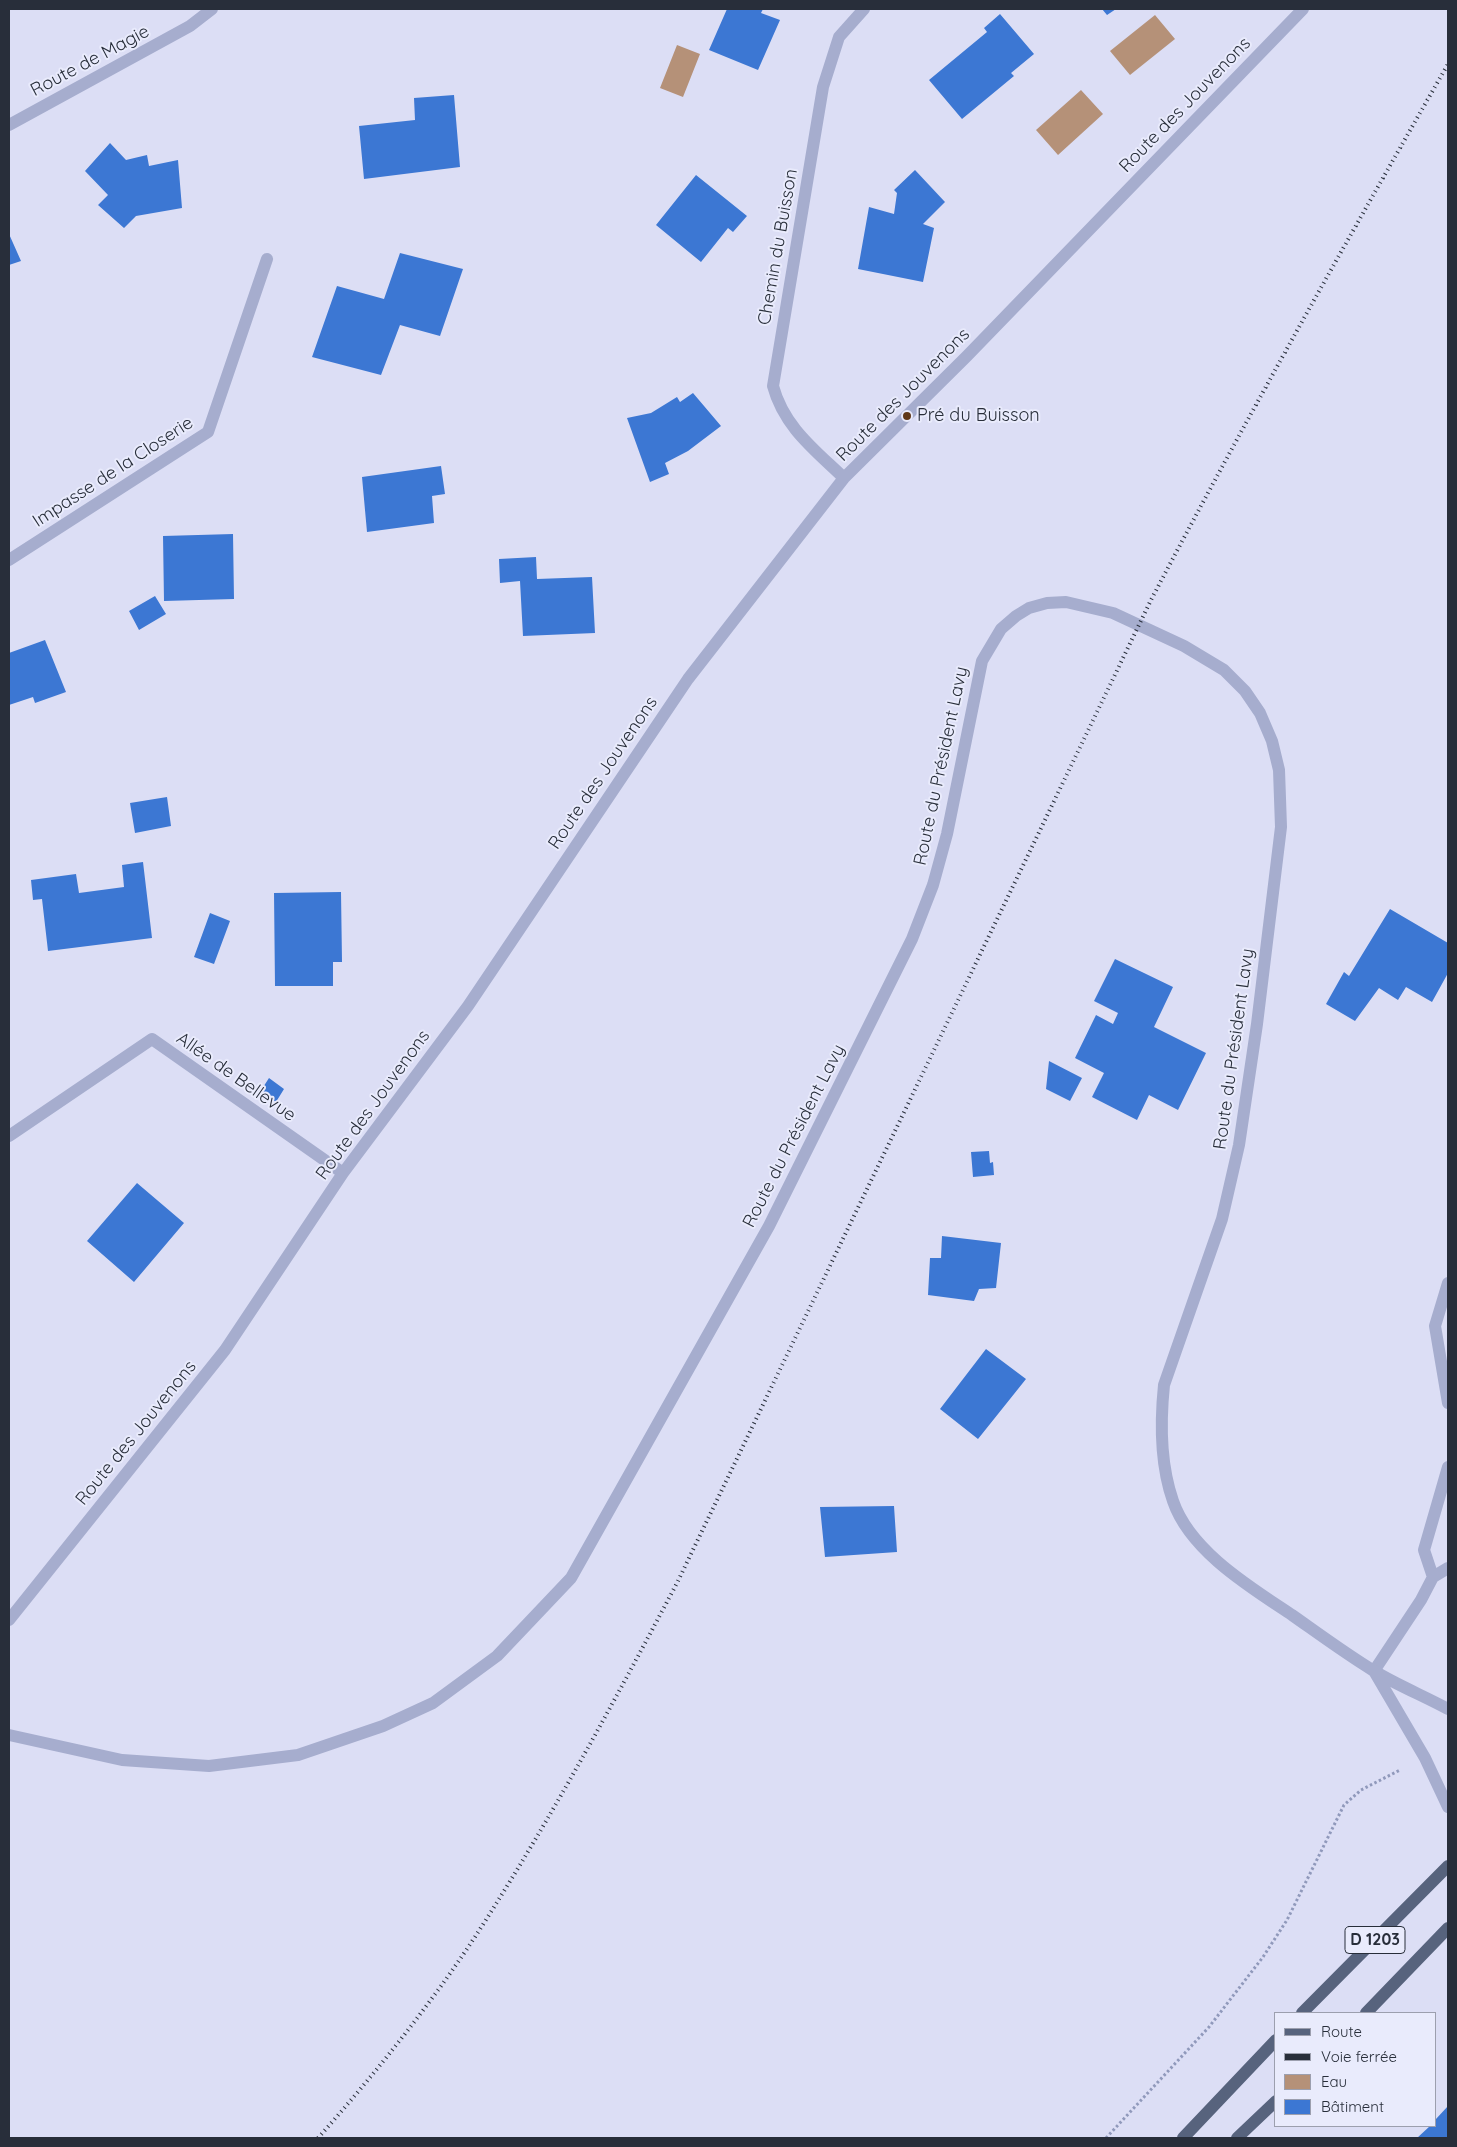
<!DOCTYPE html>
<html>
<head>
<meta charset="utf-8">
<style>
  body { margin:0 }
  #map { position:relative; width:1457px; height:2147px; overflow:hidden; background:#dcdef5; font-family:Quicksand,sans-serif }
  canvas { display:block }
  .frame { position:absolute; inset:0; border:10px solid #282e3a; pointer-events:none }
  .legend { position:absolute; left:1274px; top:2012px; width:162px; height:115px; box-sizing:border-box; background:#e9ebfc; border:1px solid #9c9fae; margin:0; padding:6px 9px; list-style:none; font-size:15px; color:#282e3a }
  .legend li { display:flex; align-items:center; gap:10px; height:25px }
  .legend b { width:25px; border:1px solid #9c9fae }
</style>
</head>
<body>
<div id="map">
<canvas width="1457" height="2147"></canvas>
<div class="frame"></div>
<ul class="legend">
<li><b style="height:6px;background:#57637d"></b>Route</li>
<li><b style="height:6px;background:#282e3a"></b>Voie ferrée</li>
<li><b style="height:14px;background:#b59178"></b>Eau</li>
<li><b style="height:14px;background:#3c77d3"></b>Bâtiment</li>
</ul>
</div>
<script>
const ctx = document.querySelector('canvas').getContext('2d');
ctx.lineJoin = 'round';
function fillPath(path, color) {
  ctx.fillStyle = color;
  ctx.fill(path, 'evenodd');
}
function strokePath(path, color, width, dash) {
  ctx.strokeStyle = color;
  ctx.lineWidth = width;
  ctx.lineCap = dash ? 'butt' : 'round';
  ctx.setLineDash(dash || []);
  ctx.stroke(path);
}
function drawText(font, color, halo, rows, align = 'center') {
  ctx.font = font + ' Quicksand,sans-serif';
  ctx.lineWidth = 4;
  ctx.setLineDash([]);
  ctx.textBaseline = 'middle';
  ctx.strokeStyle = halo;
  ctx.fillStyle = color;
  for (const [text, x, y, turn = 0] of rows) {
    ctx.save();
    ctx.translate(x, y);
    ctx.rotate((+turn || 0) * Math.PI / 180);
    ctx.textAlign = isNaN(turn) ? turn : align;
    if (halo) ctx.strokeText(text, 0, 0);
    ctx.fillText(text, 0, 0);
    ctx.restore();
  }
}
fillPath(new Path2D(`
  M1155,15L1175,39L1130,75L1110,51Z
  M677,45L700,54L683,97L660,88Z
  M1081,90L1103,114L1058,155L1036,130Z`), '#b59178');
fillPath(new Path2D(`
  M727,9H763L761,13L780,20L758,70L709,50Z
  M1102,9H1116L1107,15Z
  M1000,14L1034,54L1011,73L1014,76L962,119L929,80L987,32L984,28Z
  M454,95L460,167L364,179L359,126L415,120L414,98Z
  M110,143L126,160L147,155L149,166L178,160L182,208L136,216L124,228L98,205L108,195L85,171Z
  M915,170L945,202L923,224L934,228L923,282L858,269L869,207L894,214L897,193L894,190Z
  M696,175L747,216L733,232L728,228L701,262L656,225Z
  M9,234L21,261L9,265Z
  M400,253L463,269L440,336L400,325L381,375L312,357L337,286L384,299Z
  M693,393L721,426L688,451L665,463L669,474L650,482L627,418L651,413L677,397L680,402Z
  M441,466L445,494L432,496L434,523L367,532L362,477Z
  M233,534L234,599L164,601L163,536Z
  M536,557L537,579L592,577L595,633L523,636L520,581L500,583L499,559Z
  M155,596L166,614L139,630L129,611Z
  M45,640L66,692L35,703L33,697L9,705V653Z
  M167,797L171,826L135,833L130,803Z
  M143,862L152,938L48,951L42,899L33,900L31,880L76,874L79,893L124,887L122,865Z
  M341,892L342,962H333V986H275L274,893Z
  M1390,909L1448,943V973L1432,1002L1406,987L1398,1000L1379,988L1355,1021L1326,1004L1344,972L1349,976Z
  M210,913L230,921L214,964L194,957Z
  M1115,959L1173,987L1154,1027L1206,1053L1178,1110L1149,1095L1137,1120L1092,1097L1104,1073L1075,1058L1096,1015L1113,1024L1118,1013L1094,1001Z
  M1049,1061L1082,1078L1070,1101L1046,1089Z
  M269,1078L284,1089L276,1102L260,1092Z
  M989,1151L990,1163L993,1162L994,1175L973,1177L971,1152Z
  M137,1183L184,1223L134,1282L87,1241Z
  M942,1236L1001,1243L996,1288L979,1289L974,1301L928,1295L930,1258H941Z
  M986,1349L1026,1379L978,1439L940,1409Z
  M894,1506L897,1552L825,1557L820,1507Z
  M1448,2106V2138H1417L1430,2126H1436V2119Z`), '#3c77d3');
strokePath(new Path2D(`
  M1106,2138L1209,2027L1263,1957L1287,1920L1344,1805L1361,1790L1400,1770`), '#9099bb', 3, [2.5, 2.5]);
strokePath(new Path2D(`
  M1448,1283L1435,1326L1448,1403
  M1433,1577L1424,1550L1448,1467
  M1374,1671L1421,1600L1433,1577L1448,1568`), '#a6adce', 12);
strokePath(new Path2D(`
  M9,125L190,26L212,9
  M844,478C815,450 784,427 773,386L823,87L839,37L864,9
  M9,560L208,432L267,259
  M9,1136L152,1039L343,1173
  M9,1620L225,1350L343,1173L468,1006L688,679L844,478L967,356L1303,9
  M1374,1671L1425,1758L1448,1807
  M9,1735L122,1760L209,1766L298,1755L383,1726L433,1703L497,1656L571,1578L769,1226L912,939L933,885L947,834L982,661L1001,629L1016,616L1029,608L1047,603L1066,602L1113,613L1184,646L1224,670L1245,691L1260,713L1272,741L1279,770L1281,827L1257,1024L1239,1145L1222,1219L1164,1385C1160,1424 1160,1464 1173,1501C1190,1551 1250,1587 1292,1615C1319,1634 1346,1654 1374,1671C1397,1685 1424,1696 1448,1709`), '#a6adce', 12);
strokePath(new Path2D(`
  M1302,2013L1448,1866
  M1366,2013L1448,1928
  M1183,2138L1276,2040
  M1237,2138L1276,2101`), '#57637d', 12);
strokePath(new Path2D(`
  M318,2138C375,2074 436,1998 482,1926C553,1815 615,1700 677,1583L1151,600C1246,419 1346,242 1448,64`), '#282e3a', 4, [1, 4]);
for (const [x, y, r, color] of [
  [907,416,5,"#603818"]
]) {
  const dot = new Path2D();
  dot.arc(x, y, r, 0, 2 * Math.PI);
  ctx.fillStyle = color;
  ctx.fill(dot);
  strokePath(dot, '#e9ebfc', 2);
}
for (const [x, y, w] of [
  [1375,1940,60]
]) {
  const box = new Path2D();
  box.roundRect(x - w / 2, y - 13.5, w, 27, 4);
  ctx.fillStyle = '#e9ebfc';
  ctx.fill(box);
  strokePath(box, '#282e3a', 1);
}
drawText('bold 16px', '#282e3a', null, [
  ["D 1203",1375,1940]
]);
drawText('18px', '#282e3a', '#e9ebfc', [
  ["Route de Magie",90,61,-28],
  ["Route des Jouvenons",1185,105,-46],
  ["Chemin du Buisson",778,247,-80],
  ["Route des Jouvenons",903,395,-45],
  ["Impasse de la Closerie",113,472,-33],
  ["Route du Président Lavy",941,766,-78],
  ["Route des Jouvenons",603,773,-56],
  ["Route du Président Lavy",1234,1049,-82],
  ["Allée de Bellevue",236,1077,35],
  ["Route des Jouvenons",373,1105,-54],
  ["Route du Président Lavy",794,1136,-63],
  ["Route des Jouvenons",136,1433,-51]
]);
drawText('18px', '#282e3a', '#e9ebfc', [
  ["Pré du Buisson",917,416]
], 'left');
</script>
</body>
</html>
